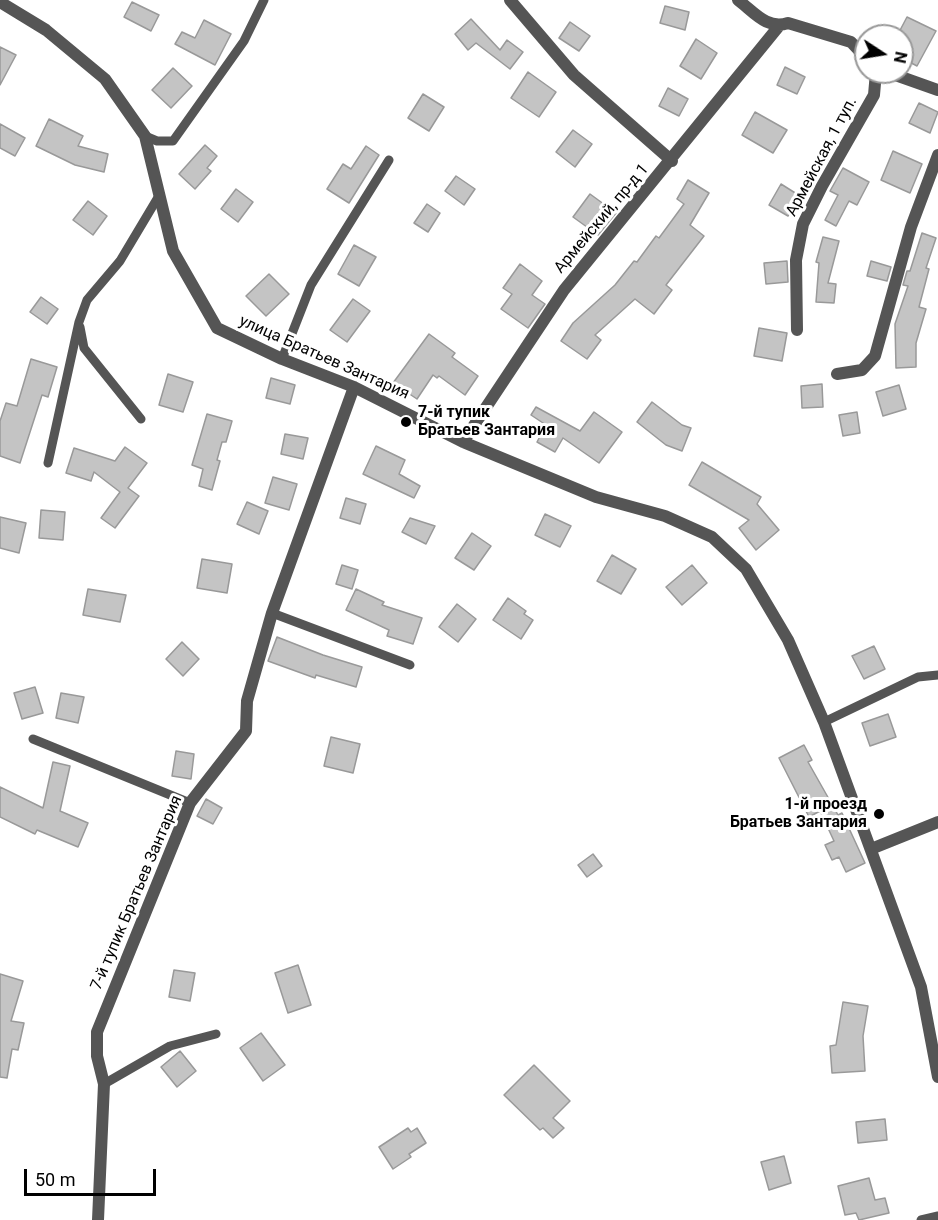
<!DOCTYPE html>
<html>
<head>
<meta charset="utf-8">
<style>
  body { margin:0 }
  #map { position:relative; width:938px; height:1220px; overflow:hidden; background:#fff; font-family:Roboto,sans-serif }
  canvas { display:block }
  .north { position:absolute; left:854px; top:24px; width:60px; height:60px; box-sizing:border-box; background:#fff; border:2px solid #999; border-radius:50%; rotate:102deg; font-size:16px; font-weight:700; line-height:24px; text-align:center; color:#000 }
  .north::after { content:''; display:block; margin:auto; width:21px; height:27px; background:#000; clip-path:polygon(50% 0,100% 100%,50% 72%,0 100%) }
  .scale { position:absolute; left:24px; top:1169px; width:132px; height:27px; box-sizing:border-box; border:3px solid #000; border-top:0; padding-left:8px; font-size:18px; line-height:21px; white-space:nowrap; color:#000; -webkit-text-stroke:4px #fff; paint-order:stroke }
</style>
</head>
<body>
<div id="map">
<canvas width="938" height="1220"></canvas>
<div class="north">N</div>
<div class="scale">50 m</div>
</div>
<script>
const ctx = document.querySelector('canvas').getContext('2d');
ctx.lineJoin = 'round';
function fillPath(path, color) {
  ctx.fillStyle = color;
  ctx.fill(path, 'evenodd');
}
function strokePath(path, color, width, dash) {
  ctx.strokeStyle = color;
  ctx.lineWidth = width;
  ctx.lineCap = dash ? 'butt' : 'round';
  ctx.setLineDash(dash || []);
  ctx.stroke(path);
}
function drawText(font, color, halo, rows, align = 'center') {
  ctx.font = font + ' Roboto,sans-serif';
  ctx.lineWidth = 6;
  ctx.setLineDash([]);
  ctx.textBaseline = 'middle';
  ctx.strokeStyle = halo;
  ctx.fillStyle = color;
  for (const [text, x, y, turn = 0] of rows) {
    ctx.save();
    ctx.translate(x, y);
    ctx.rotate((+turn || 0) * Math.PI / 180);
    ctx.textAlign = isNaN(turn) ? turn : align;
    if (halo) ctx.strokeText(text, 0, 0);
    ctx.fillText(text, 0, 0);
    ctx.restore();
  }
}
const building = new Path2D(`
  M132,2L159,15L151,31L124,17Z
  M665,6L689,12L685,30L660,23Z
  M907,17L936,31L917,66L902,58L909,44L902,40V36H897Z
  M471,19L500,50L507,40L523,52L510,69L476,43L468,50L455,34Z
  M204,20L231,34L215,65L175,44L182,32L195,38Z
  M570,22L590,36L579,51L559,38Z
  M696,39L717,53L701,79L680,66Z
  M0,47L16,55L0,85Z
  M785,67L805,77L797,94L777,85Z
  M173,68L192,86L171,108L152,90Z
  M528,72L556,92L539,117L511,98Z
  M668,88L688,99L679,116L659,106Z
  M423,94L444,107L429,131L408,118Z
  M919,103L938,112L930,133L909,123Z
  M755,112L787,130L773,153L742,135Z
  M49,119L83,136L78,146L108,154L104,172L75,165L36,146Z
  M0,124L25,138L15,156L0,148Z
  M573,130L592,144L575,167L556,152Z
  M205,145L217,156L207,168L211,171L195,189L179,174Z
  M366,146L379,155L349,203L327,189L343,164L351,169Z
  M893,151L922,164L910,193L881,180Z
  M843,168L869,182L857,205L849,201L836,226L825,220L838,195L830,191Z
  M456,176L475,189L464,205L445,191Z
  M688,180L709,193L690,225L704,236L666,285L672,290L654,314L635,299L595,335L601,340L587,359L561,341L573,323L615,285L634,261L637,262L656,236L659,238L684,204L677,199Z
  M781,184L800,196L788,216L769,205Z
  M236,189L253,202L238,222L221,209Z
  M590,194L616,213L598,235L573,217Z
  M88,201L107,216L93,235L73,220Z
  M427,204L440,213L428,232L414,223Z
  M922,233L936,238L926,268L929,269L919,307L926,309L916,343V367L896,368L895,324L908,286L903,285L907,271H910Z
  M823,237L839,241L828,283L836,284L834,303L816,302L819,263L816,262Z
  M354,245L376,257L359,286L338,274Z
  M787,261L788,282L766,284L764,263Z
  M871,261L891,267L887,281L867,276Z
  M520,264L542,281L532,295L545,304L528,328L501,309L512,294L503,288Z
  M269,274L289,294L266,316L246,296Z
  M41,297L58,309L47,324L30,312Z
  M353,299L370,311L347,342L330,330Z
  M759,328L787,333L782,361L754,356Z
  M429,334L455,353L452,357L478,376L465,395L439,376L437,378L433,375L417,399L393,383Z
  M31,359L57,367L48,397L42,395L20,463L0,456V421L6,403L17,406Z
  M168,374L193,382L183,412L159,405Z
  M271,378L295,385L290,404L266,398Z
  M822,384L823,407L802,408L801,386Z
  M899,385L906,409L883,416L876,392Z
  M652,402L682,425L691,428L682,451L666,445L637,422Z
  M536,407L580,431L594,412L622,432L599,463L563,438L555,452L537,442L546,425L531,415Z
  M857,412L860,433L843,436L839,415Z
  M207,414L232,421L226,442H222L217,460L220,461L212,490L199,486L203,469L192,465Z
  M285,434L308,438L303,459L281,454Z
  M376,446L405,460L399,474L420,486L414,498L363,474Z
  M125,447L147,463L128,488L139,496L115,528L101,518L120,492L94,472L91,481L66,473L74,448L115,461Z
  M702,462L761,497L757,504L779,530L756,550L739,528L749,520L689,485Z
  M273,477L297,484L289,510L265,503Z
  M346,498L366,504L360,524L340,518Z
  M247,502L268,511L259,534L237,524Z
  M41,510L65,512L63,540L39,538Z
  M545,514L571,526L560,547L535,535Z
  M0,517L26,523L19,553L0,548Z
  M410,518L435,526L426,544L402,532Z
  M472,533L491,546L474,570L455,558Z
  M612,555L636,569L621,594L597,581Z
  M202,559L232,564L227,593L197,588Z
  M342,565L358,570L352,589L336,584Z
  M692,565L707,583L682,605L666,587Z
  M88,589L126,595L120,622L83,615Z
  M356,589L384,602L382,605L422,618L413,644L387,636L389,630L346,610Z
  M508,598L526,611L524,614L533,620L521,639L493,620Z
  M457,604L476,619L458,642L439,627Z
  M277,637L323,655L362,667L356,687L316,675L315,678L268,661Z
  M182,642L199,659L183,676L166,659Z
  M874,646L885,669L864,679L852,656Z
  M35,687L43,713L22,719L14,693Z
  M61,693L84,697L78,723L56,718Z
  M888,714L896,737L870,746L862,723Z
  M331,737L360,744L353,773L324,766Z
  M804,745L812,760L808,762L838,815L842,813L865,863L846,872L839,857L832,860L825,845L834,841L820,811L809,817L779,758Z
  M176,751L194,754L191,779L172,776Z
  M53,762L70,766L60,811L88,823L78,847L37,830L35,834L0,817V787L43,808Z
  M206,799L222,808L213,824L197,816Z
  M593,854L602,866L587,877L578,865Z
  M298,965L311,1005L288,1013L275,973Z
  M174,970L195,973L190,1001L169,997Z
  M0,974L23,981L11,1021L24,1023L18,1050L12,1049L7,1078L0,1077Z
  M843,1002L868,1006L863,1036L865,1071L832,1073L830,1046L836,1045Z
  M261,1033L285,1065L263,1081L240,1048Z
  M180,1051L196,1071L177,1087L161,1067Z
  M534,1065L570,1101L553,1118L564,1128L553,1138L543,1128L540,1130L504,1095Z
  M885,1119L887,1140L858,1143L856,1122Z
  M408,1128L411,1132L417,1128L426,1143L409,1154L411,1157L393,1169L379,1147Z
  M784,1156L791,1183L769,1190L761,1162Z
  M869,1178L875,1200L885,1198L889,1213L859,1220L856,1213L845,1215L838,1186Z`);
fillPath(building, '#c4c4c4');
strokePath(building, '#999', 1.5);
strokePath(new Path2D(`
  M145,136L157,141H173L244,41L264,0
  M80,327L84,348L141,419
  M282,359L311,285L389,160
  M48,463L79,322L87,300L120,261L160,194
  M272,613L410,665
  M824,722L918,677L938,675
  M33,739L190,803
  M104,1084L170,1046L216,1034
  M921,1220L938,1216`), '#555', 9);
strokePath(new Path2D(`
  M510,0L574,75L672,161
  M738,0C754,12 767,30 788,23L851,42L866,58
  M0,2L46,30L105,79L145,136L173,251L217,328L282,359L354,387L463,442L596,497L665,516L712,537L746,569L788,640L824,722L921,987L938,1077
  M887,72L938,90
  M797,330L796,260L803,224L822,186L874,95L876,72
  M837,374L862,370L875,356L911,227L938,155
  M463,442L564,290L779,26
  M871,849L938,822
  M98,1220L104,1084L97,1056V1032L190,803L246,731L247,701L272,613L354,387`), '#555', 12);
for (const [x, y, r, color] of [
  [406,422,6,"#000"],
  [879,814,6,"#000"]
]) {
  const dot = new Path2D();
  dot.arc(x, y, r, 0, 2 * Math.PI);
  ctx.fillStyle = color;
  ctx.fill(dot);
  strokePath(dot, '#fff', 2);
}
drawText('16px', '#000', '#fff', [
  ["Армейская, 1 туп.",822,157,-62],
  ["Армейский, пр-д 1",602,219,-50],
  ["улица Братьев Зантария",324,358,24],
  ["7-й тупик Братьев Зантария",137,893,-67]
]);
drawText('bold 16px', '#000', '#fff', [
  ["7-й тупик",418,413],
  ["Братьев Зантария",418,431],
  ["1-й проезд",867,805,"right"],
  ["Братьев Зантария",867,823,"right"]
], 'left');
</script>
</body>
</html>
